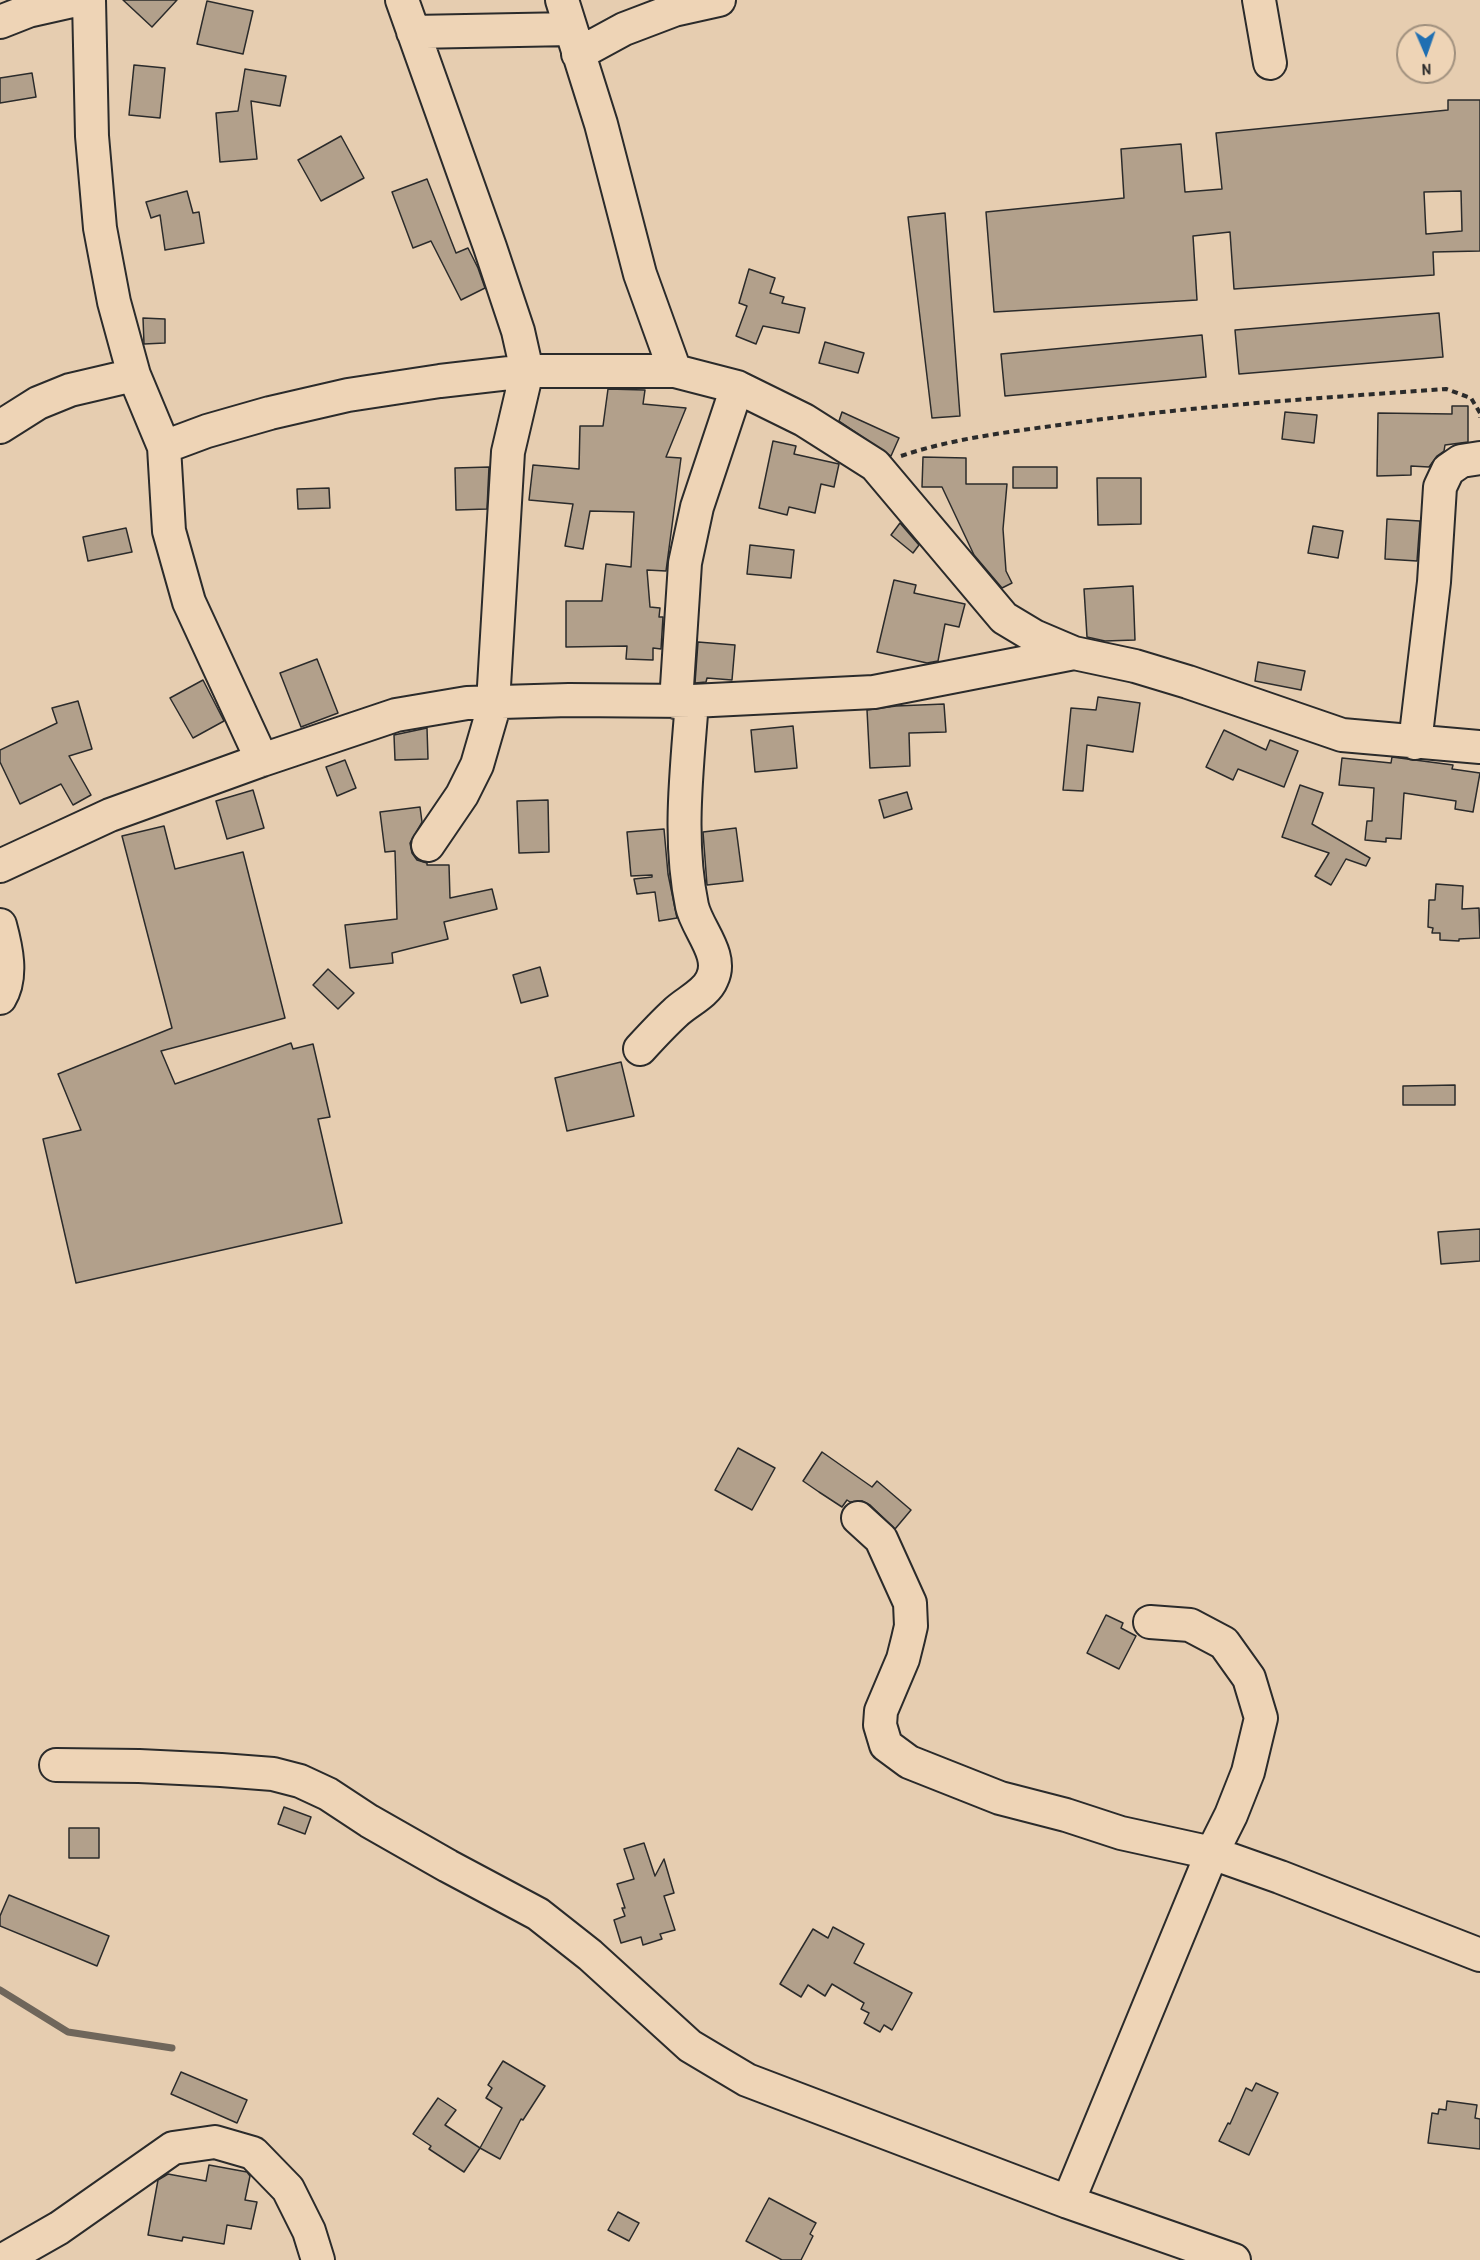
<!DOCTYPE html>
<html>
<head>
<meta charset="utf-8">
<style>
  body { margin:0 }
  #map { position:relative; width:1480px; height:2260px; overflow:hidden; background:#e6cdb0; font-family:"Patrick Hand",sans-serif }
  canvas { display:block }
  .north { position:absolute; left:1396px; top:24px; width:60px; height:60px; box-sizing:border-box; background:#eed4b6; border:2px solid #a0907e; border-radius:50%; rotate:178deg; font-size:16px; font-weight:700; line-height:24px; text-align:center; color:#2b2b2b }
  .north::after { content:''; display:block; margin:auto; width:21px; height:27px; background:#1f6fb2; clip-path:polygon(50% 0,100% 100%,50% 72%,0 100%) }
</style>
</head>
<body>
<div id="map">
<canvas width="1480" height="2260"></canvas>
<div class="north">N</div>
</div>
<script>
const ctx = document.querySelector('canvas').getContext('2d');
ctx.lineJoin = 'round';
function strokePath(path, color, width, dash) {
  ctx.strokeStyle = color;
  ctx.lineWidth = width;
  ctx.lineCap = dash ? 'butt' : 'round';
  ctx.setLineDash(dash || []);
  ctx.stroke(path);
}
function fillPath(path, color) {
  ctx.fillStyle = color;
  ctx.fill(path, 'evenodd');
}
strokePath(new Path2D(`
  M0,1990L68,2032L172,2048`), '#6f665b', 7);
const building = new Path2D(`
  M123,0H177L152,27Z
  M207,1L253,11L243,54L197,44Z
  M134,65L165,68L160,118L129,115Z
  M245,69L286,76L280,106L251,101L257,159L220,162L216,113L238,111Z
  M32,73L36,97L0,103V78Z
  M1448,100H1480V251L1433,252L1434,275L1234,289L1230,232L1193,236L1197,300L994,312L986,212L1124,198L1121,149L1181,144L1185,192L1222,189L1216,133L1448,110ZM1461,191L1462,231L1426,234L1424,192Z
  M341,136L364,178L321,201L298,160Z
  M427,179L456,253L468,248L478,268L485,288L461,300L431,241L413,248L392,192Z
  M187,191L193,213L199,212L204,243L165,250L160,215L151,218L146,202Z
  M945,213L960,416L932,418L908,217Z
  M749,269L775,278L770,293L784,297L782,303L805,308L799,333L763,326L756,344L736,336L747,306L739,303Z
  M1439,313L1443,357L1239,374L1235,330Z
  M143,318L165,319V343L144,344Z
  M1202,335L1206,377L1005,396L1001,354Z
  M825,342L864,353L858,373L819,363Z
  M608,389L645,390L643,404L686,408L666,457L681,458L666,571L647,570L650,607L660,608L659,617H663L661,649L653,648V660L626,659L627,646L566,647V601H602L606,564L631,567L634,512L590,511L583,549L565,546L573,504L529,500L533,465L579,469L580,426H603Z
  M1452,406H1468V442L1445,445L1444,451L1437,456L1429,467L1411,466V475L1377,476L1378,413L1452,414Z
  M842,412L899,438L891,456L839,421Z
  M1285,412L1317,415L1314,443L1282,439Z
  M773,441L796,446L794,454L839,464L834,487L821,484L815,513L789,507L787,515L759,508Z
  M923,457L966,458V484H1007L1003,529L1006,571L1012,583L1002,588L974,555L942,487H922Z
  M489,467L487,509L456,510L455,468Z
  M1013,467H1057V488H1013Z
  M1097,478H1141V524L1098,525Z
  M329,488L330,508L298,509L297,489Z
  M1387,519L1420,521L1417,561L1385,559Z
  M900,523L919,545L913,553L891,535Z
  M1313,526L1343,531L1338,558L1308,553Z
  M126,528L132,552L88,561L83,537Z
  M750,545L794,550L791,578L747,574Z
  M894,580L916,585L914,593L965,604L959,627L945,624L938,661L927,663L877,652Z
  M1133,586L1135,640L1105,641L1087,637L1084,589Z
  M698,642L735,645L732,680L707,678L706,682L695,683Z
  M317,659L338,713L301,727L280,673Z
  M1258,662L1305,671L1301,690L1255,681Z
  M203,680L224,721L193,738L170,698Z
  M1098,697L1140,703L1133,752L1087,745L1083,791L1063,790L1071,708L1096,710Z
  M78,701L92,749L69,756L91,795L73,805L61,784L20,804L0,762V750L57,723L52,708Z
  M944,704L946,732L909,733L910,766L870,768L867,710L896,706Z
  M793,726L797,768L755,772L751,730Z
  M427,728L428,759L395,760L394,735Z
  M1224,730L1266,750L1270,740L1298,751L1284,787L1238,769L1233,780L1206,767Z
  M1392,757L1453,765L1452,769L1480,773L1473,812L1455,809L1456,801L1404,793L1401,839L1386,838V842L1365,840L1367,821H1372L1374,788L1339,785L1342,758L1391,763Z
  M345,760L356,788L337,796L326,767Z
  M1300,785L1323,793L1312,824L1370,858L1366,866L1346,859L1331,885L1315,876L1329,853L1282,837Z
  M253,790L264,828L227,839L216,801Z
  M907,792L912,809L884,818L879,800Z
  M548,800L549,852L519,853L517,801Z
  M420,807L422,822L410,843L412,853L417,860L427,863V865H449L450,898L492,889L497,909L444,922L448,939L392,953L393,963L350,968L345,925L397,919L395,851L385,852L380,812Z
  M164,826L175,869L243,852L285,1018L161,1051L175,1084L291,1043L293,1049L313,1044L330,1117L318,1119L342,1223L76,1283L43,1139L81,1130L58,1074L172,1028L122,836Z
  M736,828L743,881L707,885L703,832Z
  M664,829L668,874L677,918L659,921L655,892L637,894L634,879L652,877V875L631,876L627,832Z
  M1436,884L1463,886L1462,909L1479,908L1480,938L1459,939V941L1440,940V933H1432L1433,928L1428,927L1429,900H1435Z
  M540,967L548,996L521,1003L513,975Z
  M328,969L354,993L338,1009L313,985Z
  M621,1062L634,1116L567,1131L555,1078Z
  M1455,1085V1105H1403V1086Z
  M1480,1229V1261L1441,1264L1438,1232Z
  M738,1448L775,1468L752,1510L715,1490Z
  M822,1452L872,1487L877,1481L911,1510L895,1529L870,1505L862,1501L850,1502L847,1500L842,1507L819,1492L803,1481Z
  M1106,1615L1123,1623L1121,1628L1136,1636L1119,1669L1087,1653Z
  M284,1807L311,1817L305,1834L278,1824Z
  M69,1828H99V1858H69Z
  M644,1843L655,1876L664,1859L674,1893L664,1896L675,1930L660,1934L662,1939L643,1945L641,1937L621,1943L614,1920L625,1916L622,1908H625L617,1884L634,1879L624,1849Z
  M9,1895L109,1936L97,1966L0,1926V1916Z
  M833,1927L864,1944L854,1963L912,1993L892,2030L884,2025L880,2032L864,2023L869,2013L861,2009L864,2003L832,1984L825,1996L808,1985L801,1997L780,1984L813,1929L828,1938Z
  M503,2061L545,2086L523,2120L521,2119L500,2159L480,2148L502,2108L486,2098L492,2088L488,2085Z
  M181,2072L247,2100L237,2123L171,2094Z
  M1256,2083L1278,2093L1249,2155L1219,2141L1228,2123L1230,2124L1246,2088L1252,2091Z
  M438,2098L456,2110L445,2125L480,2148L464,2172L429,2149L431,2146L413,2134Z
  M1447,2101L1477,2105L1475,2118L1480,2119V2149L1428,2143L1432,2113L1438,2114L1439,2109L1446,2110Z
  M209,2165L247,2172L250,2176L245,2200L257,2202L251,2229L227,2225L224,2244L183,2237L182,2241L148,2235L158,2180L168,2174L206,2181Z
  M769,2198L816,2223L810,2234L813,2236L801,2260H782L746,2241Z
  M618,2212L639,2223L629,2241L608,2230Z`);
fillPath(building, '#b2a08b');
strokePath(building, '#2b2b2b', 1.5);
const minor = new Path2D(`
  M89,0L92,136L100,228L114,302L134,375L164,447L169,531L189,602L262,760
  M402,0L490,247L518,331L527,371L508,452L493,703
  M562,0L601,124L640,274L675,371
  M1259,0L1270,63
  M0,22L28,11L77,0
  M413,32L571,29
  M578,54L624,29L674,10L719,0
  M0,427L38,403L70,390L134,375
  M164,447L207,431L270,413L348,395L440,381L527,371H675L737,387L804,420L875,465L1004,618L1034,636L1074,653L1135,666L1188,682L1342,735L1480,747
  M676,702L685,563L697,507L737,387
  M1415,743L1434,582L1440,487L1448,470L1461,461L1480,458
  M428,845L462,795L477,765L495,703
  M0,866L110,815L262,760L396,715L467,703L569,700L692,701L874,692L1074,653
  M0,925C6,947 13,977 0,998
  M640,1049C651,1037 663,1024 675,1013C686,1002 706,994 712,979C724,955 697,929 692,906C678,839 687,769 692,701
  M858,1518L881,1539L910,1603L911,1626L908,1639L903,1659L881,1711L880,1725L886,1745L909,1762L1000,1798L1066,1815L1121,1833L1212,1853L1280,1877L1480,1955
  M56,1765L139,1766L221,1770L273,1774L300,1781L328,1794L369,1821L448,1866L538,1914L590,1955L690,2046L747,2080L1068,2202L1234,2260
  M1068,2202L1212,1853L1231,1815L1248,1772L1261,1718L1249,1678L1224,1643L1190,1625L1150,1622
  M3,2260L59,2228L173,2148L215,2142L253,2153L288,2189L309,2231L318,2260`);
strokePath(minor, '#2b2b2b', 36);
strokePath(new Path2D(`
  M901,456C954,438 1010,432 1066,424C1192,406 1319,398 1446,389L1471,398L1480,413V418`), '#2b2b2b', 4, [6, 4.5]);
strokePath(minor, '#eed4b6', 32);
</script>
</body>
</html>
